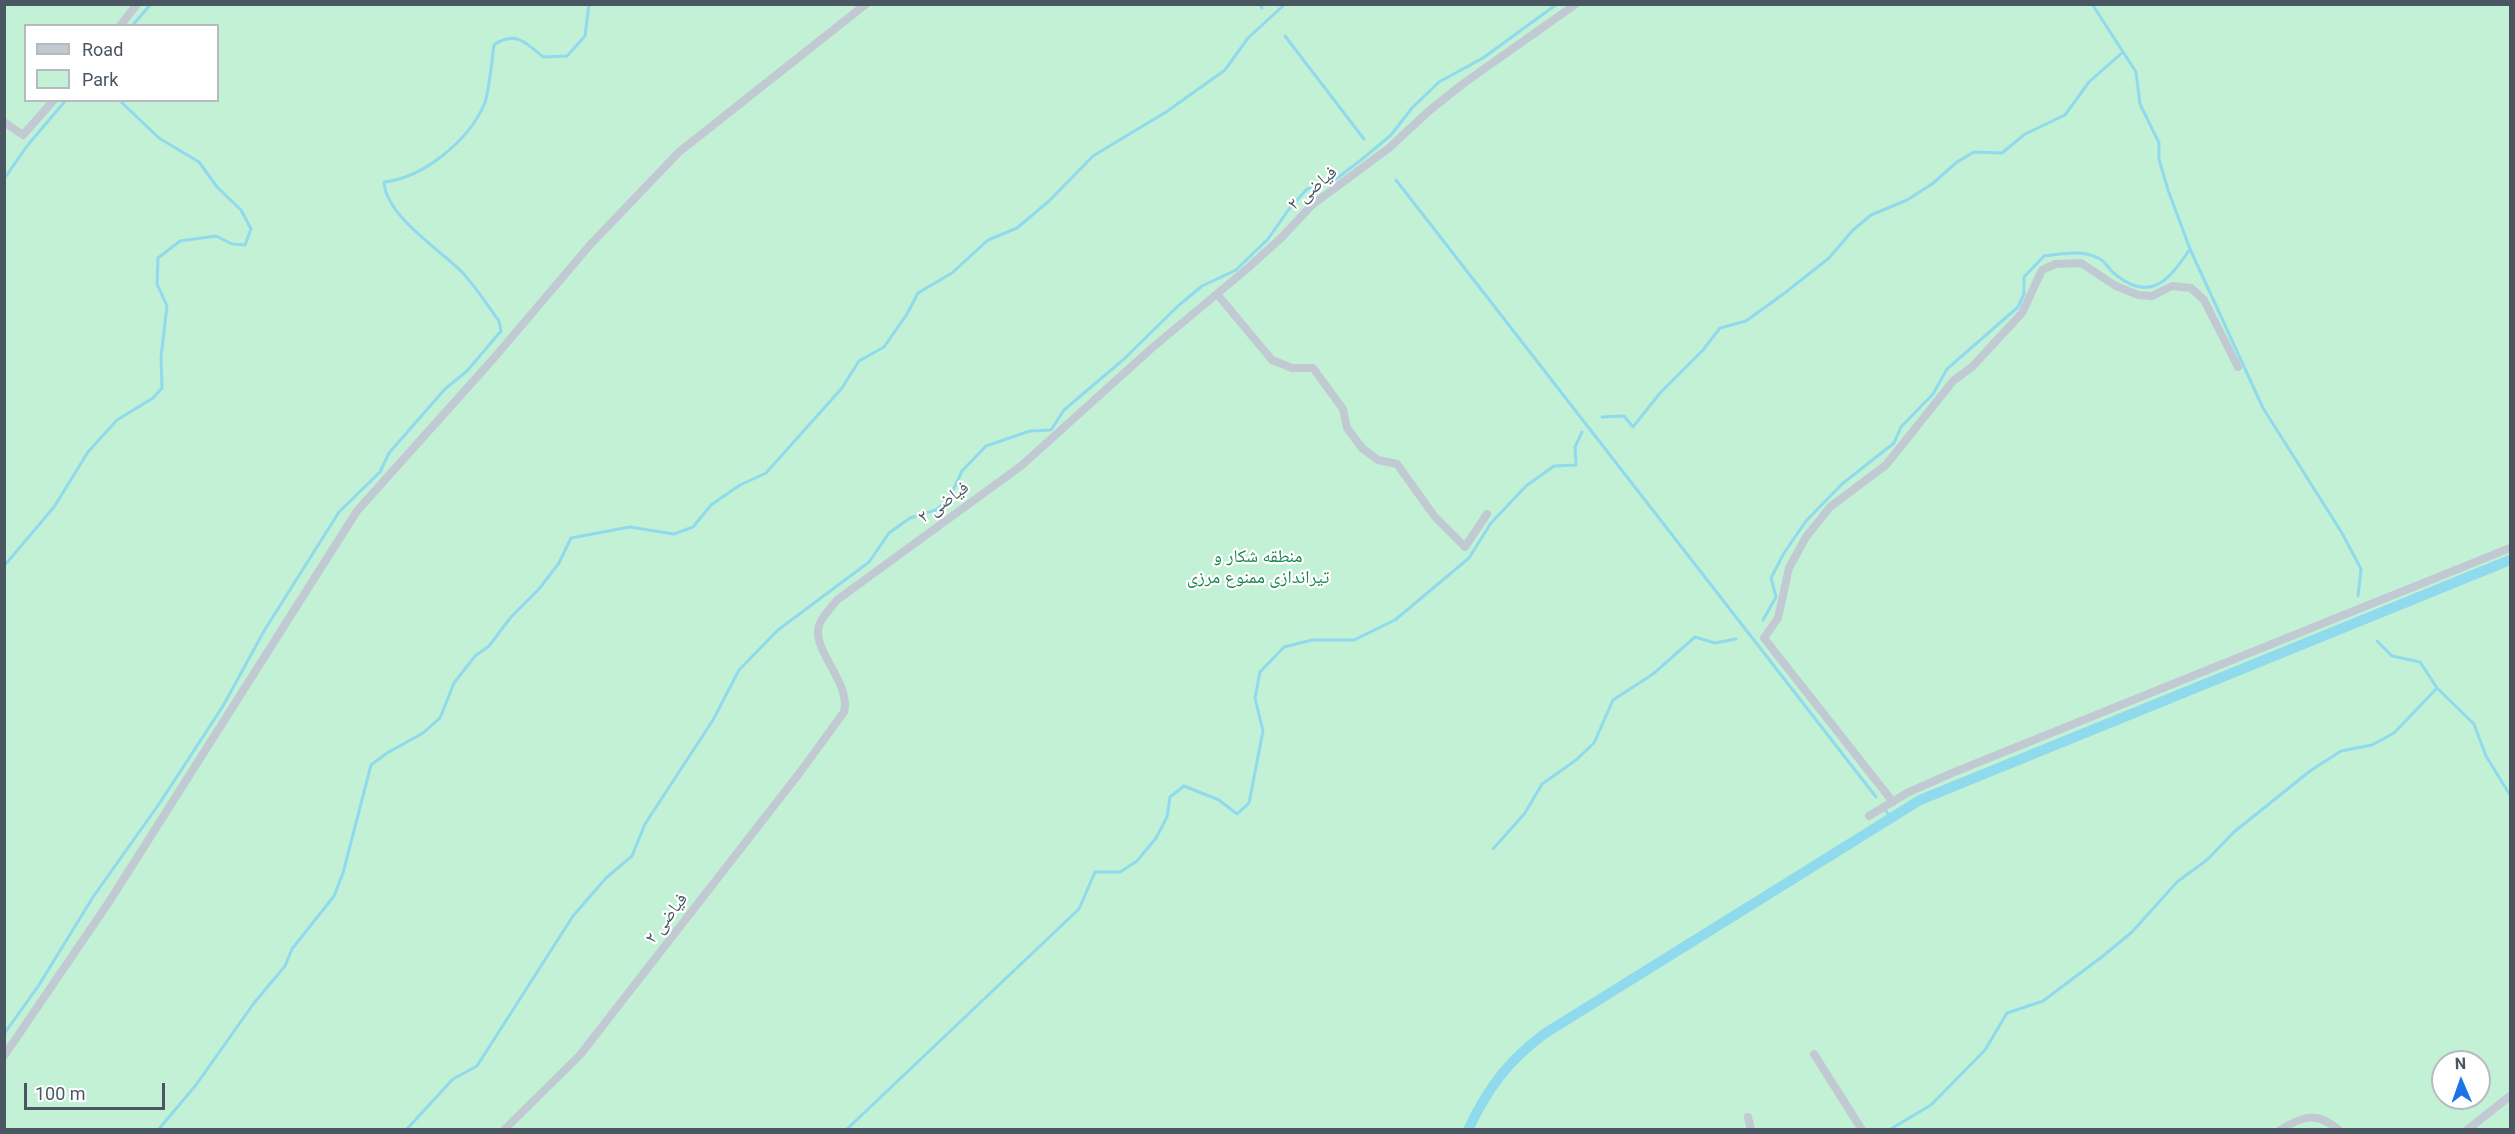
<!DOCTYPE html>
<html>
<head>
<meta charset="utf-8">
<style>
  body { margin:0 }
  #map { position:relative; width:2515px; height:1134px; overflow:hidden; background:#f5f3f3; font-family:Roboto,sans-serif }
  canvas { display:block }
  .frame { position:absolute; inset:0; border:6px solid #4a5661; pointer-events:none }
  .legend { position:absolute; left:24px; top:24px; width:195px; height:78px; box-sizing:border-box; background:#fff; border:2px solid #b7bbc0; margin:0; padding:8px 10px; list-style:none; font-size:18px; color:#4a5661 }
  .legend li { display:flex; align-items:center; gap:12px; height:30px }
  .legend b { width:30px; border:2px solid #b7bbc0 }
  .north { position:absolute; left:2431px; top:1050px; width:60px; height:60px; box-sizing:border-box; background:#fff; border:2px solid #b7bbc0; border-radius:50%; rotate:358deg; font-size:16px; font-weight:700; line-height:24px; text-align:center; color:#4a5661 }
  .north::after { content:''; display:block; margin:auto; width:21px; height:27px; background:#1a73e8; clip-path:polygon(50% 0,100% 100%,50% 72%,0 100%) }
  .scale { position:absolute; left:24px; top:1083px; width:141px; height:27px; box-sizing:border-box; border:3px solid #4a5661; border-top:0; padding-left:8px; font-size:18px; line-height:21px; white-space:nowrap; color:#4a5661; -webkit-text-stroke:4px #fff; paint-order:stroke }
</style>
</head>
<body>
<div id="map">
<canvas width="2515" height="1134"></canvas>
<div class="frame"></div>
<ul class="legend">
<li><b style="height:8px;background:#c1cad2"></b>Road</li>
<li><b style="height:16px;background:#c3f1d5"></b>Park</li>
</ul>
<div class="north">N</div>
<div class="scale">100 m</div>
</div>
<script>
const ctx = document.querySelector('canvas').getContext('2d');
ctx.lineJoin = 'round';
function fillPath(path, color) {
  ctx.fillStyle = color;
  ctx.fill(path, 'evenodd');
}
function strokePath(path, color, width, dash) {
  ctx.strokeStyle = color;
  ctx.lineWidth = width;
  ctx.lineCap = dash ? 'butt' : 'round';
  ctx.setLineDash(dash || []);
  ctx.stroke(path);
}
function drawText(font, color, halo, rows, align = 'center') {
  ctx.font = font + ' Roboto,"Noto Naskh Arabic",sans-serif';
  ctx.lineWidth = 4.5;
  ctx.setLineDash([]);
  ctx.textBaseline = 'middle';
  ctx.strokeStyle = halo;
  ctx.fillStyle = color;
  for (const [text, x, y, turn = 0] of rows) {
    ctx.save();
    ctx.translate(x, y);
    ctx.rotate((+turn || 0) * Math.PI / 180);
    ctx.textAlign = isNaN(turn) ? turn : align;
    if (halo) ctx.strokeText(text, 0, 0);
    ctx.fillText(text, 0, 0);
    ctx.restore();
  }
}
fillPath(new Path2D(`
  M5,5H2510V1129H5ZM26,26H218V100H26ZM2443,1062H2479V1098H2443Z`), '#c3f1d5');
strokePath(new Path2D(`
  M1260,4L1262,8
  M2092,4L2136,72L2140,104L2159,143V159L2168,190L2190,249L2263,408L2342,533L2361,569L2358,596
  M132,26L151,4
  M1285,36L1364,139
  M4,179L27,146L66,100
  M1396,180L1876,797
  M1602,417L1624,416L1633,427L1660,393L1703,350L1720,328L1746,321L1786,292L1829,258L1853,230L1871,215L1907,200L1932,184L1957,162L1974,152L2002,153L2025,134L2065,115L2089,82L2123,52
  M4,566L54,507L88,452L117,420L153,398L162,388L161,357L167,306L157,284L158,258L180,241L216,236L232,244L245,245L251,229L241,210L217,187L199,162L159,138L119,100
  M1763,620L1776,597L1771,578L1784,553L1806,521L1842,484L1894,443L1901,427L1933,394L1947,369L2018,307L2024,294V277L2044,256C2063,254 2083,249 2100,259C2106,262 2110,271 2116,275C2152,304 2171,277 2190,249
  M2377,641L2392,656L2420,662L2437,688L2474,724L2486,756L2510,795
  M1886,811L1890,817
  M1493,849L1525,813L1542,784L1576,760L1594,743L1613,700L1653,674L1695,637L1715,643L1736,639
  M4,1034L39,985L93,897L159,804L223,706L264,631L339,512L380,472L389,453L445,389L467,371L501,331L499,321C487,305 476,287 462,272C439,249 386,216 384,182C423,178 468,141 484,105C489,94 492,59 494,45C515,30 527,43 543,57L567,56L585,36L589,4
  M158,1130L196,1085L254,1003L285,966L292,949L334,896L343,873L371,765L387,753L423,733L440,718L454,683L475,656L489,646L511,617L539,589L559,563L571,538L630,527L674,534L693,527L711,505L740,485L766,473L842,388L859,361L884,347L907,314L918,293L952,273L988,240L1017,228L1049,201L1093,156L1166,112L1225,70L1248,38L1285,4
  M406,1130L453,1079L477,1066L573,916L606,878L632,856L645,824L713,720L739,670L778,630L869,562L889,533L910,518L936,510L949,499L962,471L986,446L1030,431L1051,430L1064,410L1124,359L1178,306L1202,286L1236,270L1268,239L1289,209L1307,189L1332,182L1361,160L1391,135L1412,108L1439,82L1483,58L1557,4
  M846,1130L1079,909L1095,872H1120L1137,861L1156,838L1167,817L1170,797L1184,786L1219,800L1237,814L1249,803L1263,731L1255,698L1260,672L1284,647L1312,640H1354L1395,620L1469,558L1491,523L1526,486L1554,466L1576,465L1575,447L1582,432
  M1889,1130L1931,1105L1985,1050L2007,1013L2043,1001L2103,956L2132,932L2177,882L2208,859L2234,832L2310,771L2341,751L2372,745L2394,733L2437,688`), '#90daee', 3);
strokePath(new Path2D(`
  M1468,1130C1488,1088 1507,1062 1544,1034L1920,800L2510,560`), '#90daee', 10);
strokePath(new Path2D(`
  M120,26L137,4
  M4,122L23,135L54,100
  M1217,294L1272,360L1292,368H1313L1343,409L1347,428L1362,448L1378,460L1397,464L1435,517L1465,547L1487,514
  M1893,802L1764,638L1778,618L1789,568L1806,537L1830,507L1886,465L1953,381L1972,367L2022,313L2042,270L2055,264L2081,263L2116,286L2138,295L2152,296L2172,286L2191,288L2204,300L2238,367
  M1869,816L1907,793L1952,773L2510,548
  M1814,1054L1862,1130
  M4,1056L109,902L357,511L494,358L590,245L679,152L866,4
  M1748,1117L1751,1130
  M504,1130L580,1055L801,771L844,712C852,682 808,647 820,623C824,614 832,607 837,600L1021,466L1152,348L1248,268L1282,237L1312,205L1389,148L1430,110L1464,83L1576,4
  M2280,1130C2303,1116 2316,1111 2339,1130
  M2467,1130L2510,1096`), '#c1cad2', 8);
drawText('18px', '#4a5661', '#fff', [
  ["فیاضی ۲",1313,189,-40],
  ["فیاضی ۲",944,503,-36],
  ["فیاضی ۲",667,919,-53]
]);
drawText('18px', '#17864f', '#fff', [
  ["منطقه شکار و",1258,557],
  ["تیراندازی ممنوع مرزی",1258,578]
]);
</script>
</body>
</html>
